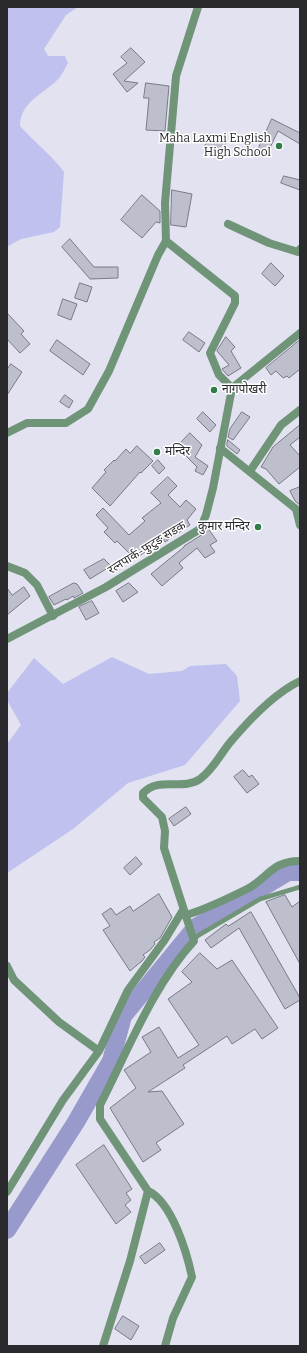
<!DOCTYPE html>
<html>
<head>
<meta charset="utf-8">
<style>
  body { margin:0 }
  #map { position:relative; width:307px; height:1353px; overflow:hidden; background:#e2e2f0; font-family:Bitter,serif }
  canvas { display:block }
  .frame { position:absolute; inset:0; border:8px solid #29292e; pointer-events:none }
</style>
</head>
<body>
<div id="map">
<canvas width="307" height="1353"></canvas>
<div class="frame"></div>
</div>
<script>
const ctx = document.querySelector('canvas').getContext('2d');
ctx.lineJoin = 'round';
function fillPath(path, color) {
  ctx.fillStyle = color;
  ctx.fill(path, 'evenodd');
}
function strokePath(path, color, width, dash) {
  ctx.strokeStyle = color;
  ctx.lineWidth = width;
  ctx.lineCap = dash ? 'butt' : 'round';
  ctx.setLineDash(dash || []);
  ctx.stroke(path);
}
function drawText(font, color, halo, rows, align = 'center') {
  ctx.font = font + ' Bitter,"Noto Sans Devanagari",serif';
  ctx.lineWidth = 3;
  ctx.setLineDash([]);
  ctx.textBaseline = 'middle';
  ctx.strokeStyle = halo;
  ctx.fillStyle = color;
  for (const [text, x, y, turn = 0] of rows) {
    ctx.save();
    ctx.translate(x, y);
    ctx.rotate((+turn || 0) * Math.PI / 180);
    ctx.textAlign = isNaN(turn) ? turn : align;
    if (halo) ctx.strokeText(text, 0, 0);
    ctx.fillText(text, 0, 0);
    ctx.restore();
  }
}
fillPath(new Path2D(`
  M7,7H78L66,15L44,49L48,56H65L68,63C65,68 63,73 60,77C46,93 20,101 20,126C34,142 52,155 64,172L60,227L54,232L21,239L7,247Z
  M112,657L149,674L182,671L190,666L226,664L237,676L240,701L185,765L128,783L73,829L7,873V744L21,725L7,700V693L34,658L63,684Z`), '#c0c1ef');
strokePath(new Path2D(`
  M7,1230L76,1122L111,1061L123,1016L196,927L288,872H300`), '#999acc', 18);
const building = new Path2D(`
  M131,48L145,62L124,81L138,83L127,92L113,74L127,63L121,57Z
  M146,83L169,86L165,131L146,130L149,98H144Z
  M272,119L300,133V144L278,131L266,156L257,152Z
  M210,134L227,140L222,153L205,146Z
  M284,176L300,180V190L281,183Z
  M172,190L192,194L186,227L171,225Z
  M142,195L160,211V223L156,222L142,238L121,220Z
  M70,239L94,267H118V278L90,279L62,247Z
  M271,263L284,276L275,286L262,274Z
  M80,283L92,287L87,302L75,298Z
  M63,299L77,304L71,320L58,315Z
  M7,313L24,331L21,334L30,344L20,353L7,339Z
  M189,332L205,343L199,352L183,340Z
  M226,337L235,347L231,351L241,368L228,376L222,369L229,365L217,351Z
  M57,340L90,364L83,375L50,351Z
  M300,340V369L289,378L287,376L283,378L276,371L271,375L266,368Z
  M11,364L22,372L7,395V370Z
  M65,395L73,401L69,408L60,402Z
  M203,412L216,425L210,432L197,419Z
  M242,412L250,417L233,440L228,437L230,429Z
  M300,425V437L290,445L300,456V467L279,484L266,469L261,467L273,447Z
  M190,433L202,445L195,457L208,466L203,475L195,471L197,467L177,447Z
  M228,440L240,450L237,454L227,446Z
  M137,446L153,461L141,473L140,472L110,506L92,488L106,472L104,470L114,460L115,461L126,449L130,453Z
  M158,460L165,468L159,474L152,466Z
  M168,477L177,486L168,495L180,507L186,500L196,509L187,520L190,525L165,542L163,539L135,559L117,541L115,543L104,532L108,528L96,515L103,508L129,535L145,521L142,518L161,503L151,493Z
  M300,487V505L295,501L290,491Z
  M207,527L217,541L210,545L215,552L205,558L197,548L179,563L183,568L162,586L151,574L184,547V546L203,534Z
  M104,559L111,566L90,579L84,570Z
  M74,583L77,584L83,593L74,598L73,596L67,600L66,599L54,605L49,597Z
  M129,583L138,592L123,602L116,591Z
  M24,587L30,596L7,615V588L12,595Z
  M92,601L99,613L86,620L79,607Z
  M243,770L249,777L252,775L259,784L247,793L234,777Z
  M186,807L191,814L174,826L169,819Z
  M136,857L142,864L130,875L124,868Z
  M159,894L172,917L160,938L154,942L155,944L150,950L143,955L145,957L142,961L130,971L103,930L110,926L102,914L111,908L116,915L130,906L133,911Z
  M285,895L292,907L300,901V964L266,902Z
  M251,912L300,998V1000L285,1009L239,928L211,948L205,940L226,924L228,926Z
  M200,953L217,969L232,960L278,1028L262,1039L255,1029L232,1044L227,1036L183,1065L185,1068L148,1092L162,1091L184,1124L156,1143L161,1150L143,1162L110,1108L136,1088L124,1070L151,1052L142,1037L159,1027L178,1058L199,1045L168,999L192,982L182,972Z
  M104,1145L132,1189L126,1193L131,1200L125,1205L131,1212L116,1224L76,1165Z
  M160,1243L165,1250L145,1264L140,1257Z
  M123,1316L139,1326L131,1340L115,1329Z`);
fillPath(building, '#bebfcc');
strokePath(building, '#797a86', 1);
strokePath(new Path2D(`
  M194,938L260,899L300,887`), '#6f9477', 4.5);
strokePath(new Path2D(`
  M198,7L176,76L165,203L166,241L235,296V303L210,353L219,375L232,388
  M228,224L269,243L298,252L300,249
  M7,433L27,423H66L88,409L109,371L158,255L166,241
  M220,448L296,509L300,525
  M250,471L281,425L300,410
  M7,566L25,573L37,585L53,616
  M186,915C207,909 229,898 249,888C269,876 273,861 300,861
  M7,966L14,980L59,1022L99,1051
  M148,1191C172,1202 187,1253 192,1277L173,1318L165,1346
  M7,1192L63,1100L99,1051L128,990L164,941L183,910
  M103,1346L130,1261L148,1191L100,1119V1105C127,1052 154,984 194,941L164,848L165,831L162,817L143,798V793C159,776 183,791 200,779C215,768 221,752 233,739C251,718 275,693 300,681`), '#6f9477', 8);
strokePath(new Path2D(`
  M7,639L106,587L200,529L206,515L213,488L232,388L300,333`), '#6f9477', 8);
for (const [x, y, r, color] of [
  [279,146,4,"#337c49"],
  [214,390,4,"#337c49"],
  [157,452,4,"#337c49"],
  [258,527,4,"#337c49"]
]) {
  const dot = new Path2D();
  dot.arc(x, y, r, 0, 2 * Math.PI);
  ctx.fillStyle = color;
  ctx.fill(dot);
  strokePath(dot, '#fff', 1.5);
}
drawText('12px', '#29292e', '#fff', [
  ["Maha Laxmi English",271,139],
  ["High School",271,153],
  ["नागपोखरी",222,390,"left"],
  ["मन्दिर",165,452,"left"],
  ["कुमार मन्दिर",250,527]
], 'right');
drawText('12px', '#29292e', '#fff', [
  ["रत्नपार्क-फुटुङ सडक",147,548,-32]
]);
</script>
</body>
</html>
